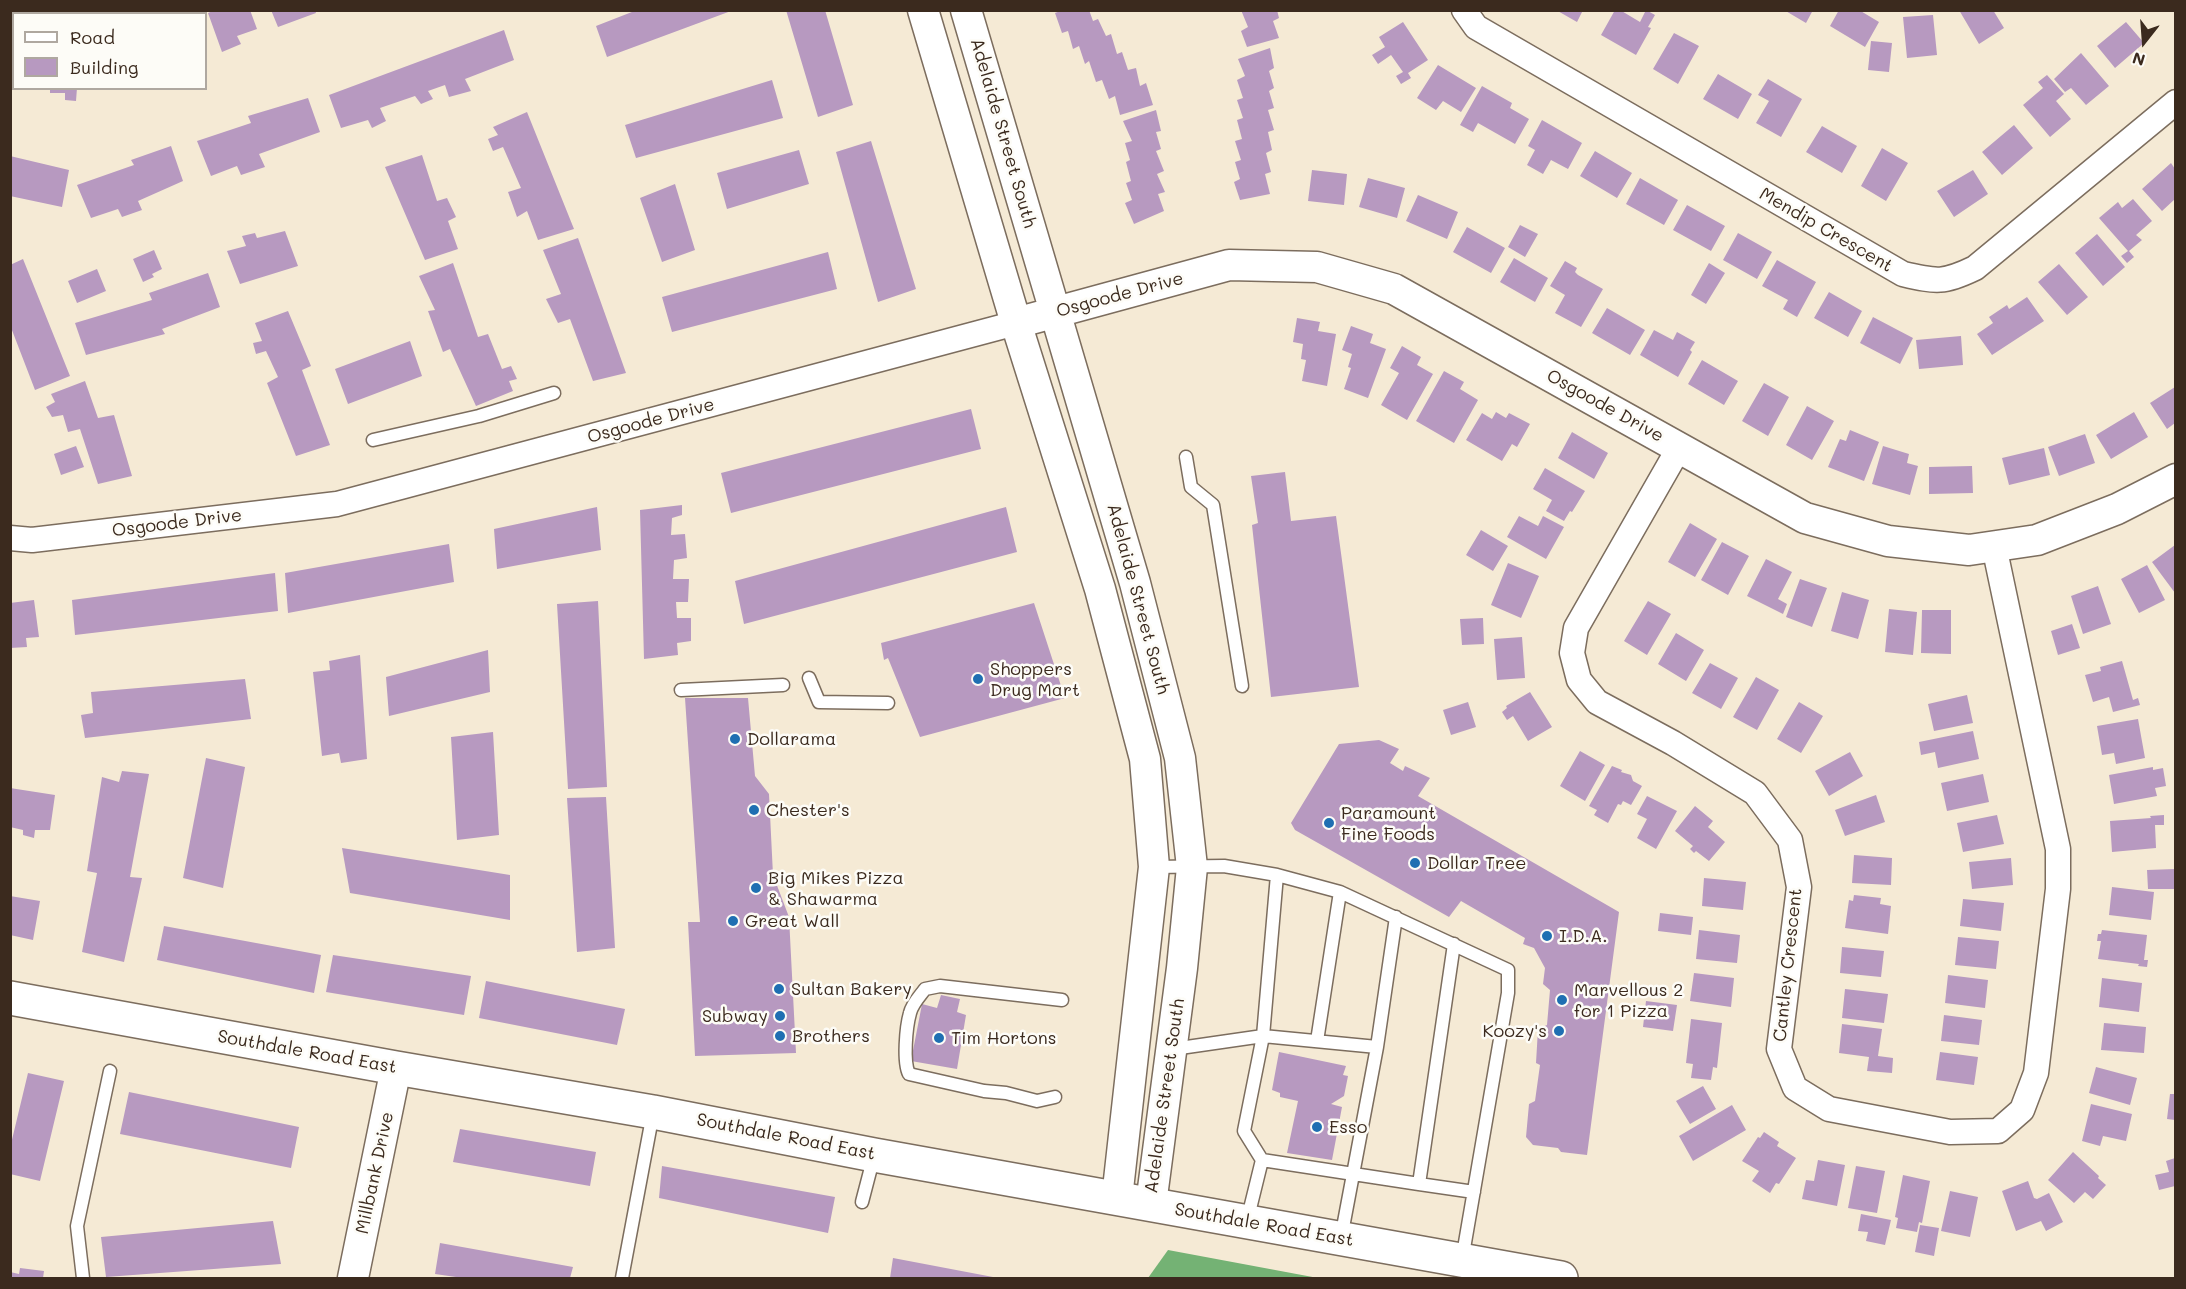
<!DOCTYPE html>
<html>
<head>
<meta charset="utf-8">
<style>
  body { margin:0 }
  #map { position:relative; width:2186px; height:1289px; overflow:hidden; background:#f5ead5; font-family:Mali,sans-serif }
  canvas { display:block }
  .frame { position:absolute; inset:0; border:12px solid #3b2a1e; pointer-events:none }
  .legend { position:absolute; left:12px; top:12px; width:195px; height:78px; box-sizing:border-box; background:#fdfcf7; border:2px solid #afa8a0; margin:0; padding:8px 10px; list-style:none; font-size:18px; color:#3b2a1e }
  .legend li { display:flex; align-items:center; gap:12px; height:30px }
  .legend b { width:30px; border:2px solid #afa8a0 }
  .north { position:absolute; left:2114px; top:12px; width:60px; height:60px; -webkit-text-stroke:4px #fdfcf7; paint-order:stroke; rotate:197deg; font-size:16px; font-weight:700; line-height:24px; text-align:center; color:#3b2a1e }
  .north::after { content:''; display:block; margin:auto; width:21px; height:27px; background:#3b2a1e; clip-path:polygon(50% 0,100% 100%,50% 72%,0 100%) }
</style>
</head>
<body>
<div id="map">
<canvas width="2186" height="1289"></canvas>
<div class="frame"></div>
<ul class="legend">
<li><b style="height:8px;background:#fff"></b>Road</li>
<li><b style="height:16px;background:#b799c0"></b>Building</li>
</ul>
<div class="north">N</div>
</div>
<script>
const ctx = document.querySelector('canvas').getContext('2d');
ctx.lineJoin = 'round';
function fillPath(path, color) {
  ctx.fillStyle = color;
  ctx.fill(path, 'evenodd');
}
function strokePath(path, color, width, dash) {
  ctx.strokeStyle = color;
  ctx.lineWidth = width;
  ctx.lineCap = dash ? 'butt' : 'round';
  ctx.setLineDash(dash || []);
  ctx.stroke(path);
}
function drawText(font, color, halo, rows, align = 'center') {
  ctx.font = font + ' Mali,sans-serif';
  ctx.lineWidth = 5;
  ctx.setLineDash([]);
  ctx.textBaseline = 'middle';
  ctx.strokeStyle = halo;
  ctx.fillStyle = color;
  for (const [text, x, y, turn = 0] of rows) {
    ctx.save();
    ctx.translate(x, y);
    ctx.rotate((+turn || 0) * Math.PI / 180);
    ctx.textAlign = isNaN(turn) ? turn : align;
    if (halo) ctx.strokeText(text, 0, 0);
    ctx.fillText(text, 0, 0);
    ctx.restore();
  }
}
fillPath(new Path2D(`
  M1168,1250L1318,1278H1148Z`), '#74b274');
fillPath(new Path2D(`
  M215,10H250L257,29L237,36L241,44L222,52L208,13Z
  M271,10H315L316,13L278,27Z
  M637,10H731V11L607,57L596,26Z
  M786,10H825L853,105L818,117Z
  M1063,10H1089L1093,21L1098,19L1106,36L1111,34L1117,54L1122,52L1128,70L1136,68L1140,86L1146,83L1153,105L1120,115L1115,96L1109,99L1102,80L1096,82L1089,61L1085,64L1079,46L1073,49L1068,31L1062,33L1055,13Z
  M1241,10H1277L1279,18L1273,21L1279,38L1247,47L1241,31L1248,27Z
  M1556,10H1583L1577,22Z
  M1615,10H1620L1640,22L1646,10L1655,15L1648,27L1651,28L1636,55L1601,35Z
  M1784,10H1813L1806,23Z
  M1839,10H1859L1879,22L1865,47L1830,26Z
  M1959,10H1993L2004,28L1979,44Z
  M1933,15L1937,55L1907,58L1903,17Z
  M1403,22L1428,60L1408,73L1411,78L1401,84L1396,76L1403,72L1391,55L1378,64L1372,55L1385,47L1379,37Z
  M2126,22L2144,43L2115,68L2097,46Z
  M504,30L514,60L465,79L471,91L449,97L445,85L428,91L433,99L421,104L415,96L380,108L386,121L372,128L368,120L341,128L329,95Z
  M1674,33L1699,46L1678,84L1653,69Z
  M1871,41L1892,43L1889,72L1868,70Z
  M1270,48L1274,68L1269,71L1274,88L1269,91L1274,108L1268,110L1274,130L1268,132L1272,150L1266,153L1271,172L1265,174L1270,194L1240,200L1234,182L1240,179L1235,162L1241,160L1235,141L1242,139L1237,120L1243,118L1237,100L1243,98L1237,80L1245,76L1238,59Z
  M2081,53L2109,86L2086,105L2071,88L2065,92L2054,79Z
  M1438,65L1476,88L1461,112L1443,101L1436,110L1417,98Z
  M1718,74L1752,94L1738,119L1703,99Z
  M2047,75L2064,94L2056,101L2071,119L2050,137L2023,105L2043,88L2038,82Z
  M1768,79L1802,99L1781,137L1756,123L1769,101L1758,95Z
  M772,80L783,118L636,158L625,125Z
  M1482,86L1512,103L1510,108L1529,119L1515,144L1478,123L1473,132L1460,125Z
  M50,88H77L76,101L65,100V93H50Z
  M308,98L320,132L259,154L265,167L241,175L237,166L211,176L197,141L251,123L248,116Z
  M1156,110L1161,131L1156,132L1161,149L1156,151L1164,171L1157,174L1165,192L1158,194L1164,211L1134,224L1125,203L1132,200L1126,183L1131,181L1126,162L1130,160L1125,143L1132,141L1123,121Z
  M527,112L574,229L538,240L527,211L517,217L508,192L521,188L503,147L493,151L488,139L498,135L493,127Z
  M1542,120L1582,143L1568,169L1551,160L1543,174L1527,165L1535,150L1528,146Z
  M2014,125L2033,148L2002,175L1982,152Z
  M1822,126L1857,146L1842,173L1806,152Z
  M871,141L916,289L878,302L836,152Z
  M171,146L183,181L138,201L142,210L122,217L118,209L91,218L77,185L134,165L131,160Z
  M1882,148L1908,163L1886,201L1861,186Z
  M799,150L809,184L727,209L717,173Z
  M1595,151L1632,173L1617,198L1580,176Z
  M422,155L437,201L447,198L456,217L448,221L458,249L425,260L385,167Z
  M10,156L69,170L62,207L10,196Z
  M2171,163L2175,169V199L2162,211L2142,189Z
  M1312,170L1347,174L1344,205L1308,201Z
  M1973,170L1988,194L1954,217L1937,191Z
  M1368,178L1405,188L1397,218L1359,207Z
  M1640,178L1678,200L1664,225L1626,204Z
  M675,184L695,250L662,262L640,198Z
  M1418,195L1458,212L1447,239L1406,221Z
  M2133,199L2152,221L2136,235L2142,240L2129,251L2134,257L2127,263L2121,256L2128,251L2099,218L2118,202L2122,208Z
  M1687,205L1725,226L1711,251L1673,230Z
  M1520,225L1538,234L1525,257L1508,247Z
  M1467,227L1505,248L1491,273L1453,252Z
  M285,231L298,266L240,284L227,251L246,246L242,236L255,233L257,238Z
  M1738,233L1772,252L1757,279L1723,260Z
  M2097,234L2125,267L2103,286L2075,253Z
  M578,238L626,373L593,381L570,319L558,323L546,299L561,294L543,250Z
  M154,250L162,269L152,274L154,277L143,282L133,259Z
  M828,252L837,289L672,332L662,297Z
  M1514,258L1548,278L1535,302L1500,282Z
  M23,259L70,376L35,390L10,325V265Z
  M1777,260L1816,282L1797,317L1783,309L1788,300L1762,286Z
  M1565,261L1577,268L1575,272L1578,275L1603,289L1581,327L1555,313L1565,295L1550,286Z
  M453,263L478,337L488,334L502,369L511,366L517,379L509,381L513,391L476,406L450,349L443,352L428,311L435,310L419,276Z
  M1709,263L1725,273L1706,304L1691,295Z
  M2059,264L2088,297L2067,315L2038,282Z
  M97,269L106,291L77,303L68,281Z
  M208,273L220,307L162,329L165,334L86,355L75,323L152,300L149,293Z
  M1829,292L1862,311L1848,337L1814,318Z
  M2027,297L2044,321L1992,355L1977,334L1993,323L1989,317L2007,305L2009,309Z
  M1607,308L1645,330L1630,355L1592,333Z
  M288,311L311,366L302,370L330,445L296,456L267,383L278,377L266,351L256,354L253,343L262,341L255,323Z
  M1873,317L1913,338L1900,364L1860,343Z
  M1297,318L1320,322L1318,331L1336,334L1327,386L1302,381L1306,360L1301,359L1303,344L1293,342Z
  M1351,326L1373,334L1370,343L1386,349L1368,398L1344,389L1351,368L1348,367L1352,354L1342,350Z
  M1654,330L1673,340L1677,332L1695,342L1690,350L1692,352L1678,377L1640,355Z
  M1961,336L1963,365L1919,369L1916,340Z
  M410,341L422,376L348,404L335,369Z
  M1402,346L1421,357L1417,365L1433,374L1407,420L1381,405L1399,373L1390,368Z
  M1702,360L1738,381L1724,405L1688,384Z
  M1444,371L1464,382L1460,389L1478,400L1454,443L1416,421Z
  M85,381L98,418L114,415L132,476L98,484L80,429L68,432L63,415L52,417L46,407L55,402L51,394Z
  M1764,383L1789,397L1768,436L1742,421Z
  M2175,387V423L2167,429L2150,403Z
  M1807,406L1834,421L1812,460L1786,445Z
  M971,409L981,449L731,513L721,473Z
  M1496,412L1506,418L1509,413L1530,424L1517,447L1512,444L1502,461L1466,440L1482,413L1492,419Z
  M2134,412L2148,437L2111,459L2096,435Z
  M1850,430L1879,442L1864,481L1828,467L1840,439L1846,441Z
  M1572,432L1608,453L1594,479L1558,458Z
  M2085,434L2095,463L2059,476L2048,447Z
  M76,446L84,467L61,475L54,454Z
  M1883,446L1909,454L1907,463L1918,466L1910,495L1872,484Z
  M2044,448L2050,475L2009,485L2002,458Z
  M1972,466L1973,493L1929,494V467Z
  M1545,468L1585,491L1572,512L1570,511L1564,521L1546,511L1552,500L1533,489Z
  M1285,472L1291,521L1336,516L1359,687L1271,697L1252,525L1258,523L1251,476Z
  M682,505V515L672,518L671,535L685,534L687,558L674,560L673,579H689L688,602H676L677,618H691V641L677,643L678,655L644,659L640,510Z
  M597,507L601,550L497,569L494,529Z
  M1006,507L1017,552L744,624L735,581Z
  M1519,516L1538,526L1543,516L1564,527L1546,559L1507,537Z
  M1690,523L1717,539L1695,577L1668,562Z
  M1481,530L1508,546L1493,571L1466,555Z
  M1722,542L1749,556L1728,595L1701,580Z
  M449,544L454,582L288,613L285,573Z
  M2175,545V593L2152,562Z
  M1766,559L1792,572L1778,599L1787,604L1783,614L1747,596Z
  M1508,563L1539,576L1521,618L1491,605Z
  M2147,565L2165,600L2139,613L2121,579Z
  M275,573L278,611L75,635L72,600Z
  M1800,579L1827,588L1812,627L1786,617Z
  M2098,586L2111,624L2083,634L2071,596Z
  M1842,592L1869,600L1858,639L1831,631Z
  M34,600L39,637L26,638L27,647L10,648V603Z
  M598,601L607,787L568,789L557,604Z
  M1648,601L1671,614L1647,655L1624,641Z
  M1034,603L1065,698L920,737L888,658L884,660L881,643Z
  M1889,609L1917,612L1913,655L1885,652Z
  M1922,610H1951V654L1921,653Z
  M1483,618L1484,644L1462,645L1460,619Z
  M2072,624L2080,648L2058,655L2051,631Z
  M1676,633L1704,650L1686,681L1658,664Z
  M1522,637L1525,678L1497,680L1494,639Z
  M488,650L490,692L389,716L386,677Z
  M360,655L367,759L341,763L339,753L322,756L313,672L330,670L329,661Z
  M2122,661L2133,700L2138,698L2140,705L2113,712L2109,697L2093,702L2085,675L2101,671L2100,667Z
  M1710,663L1738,678L1721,709L1692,693Z
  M1756,677L1779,690L1757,730L1733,717Z
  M245,679L251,719L85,738L81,715L93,713L91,692Z
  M1530,692L1552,727L1528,741L1513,716L1507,720L1502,712L1507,708L1506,706Z
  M1967,695L1973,723L1934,731L1928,704Z
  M685,698H748L755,776L769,794L773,875L789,917L796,1053L695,1056L688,922H700Z
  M1468,702L1476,727L1451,735L1443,710Z
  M1799,702L1823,716L1801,753L1777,739Z
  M2138,719L2145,758L2116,764L2114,753L2102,755L2097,726Z
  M1973,731L1979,759L1938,768L1935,752L1921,755L1919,742Z
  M493,732L499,835L457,840L451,737Z
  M1379,740L1399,749L1390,763L1403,771L1405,766L1430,778L1418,796L1619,912L1587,1155L1561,1152L1558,1148L1533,1145L1526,1137L1529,1104L1535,1101L1540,1065L1536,1063L1538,1029L1547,1025L1550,990L1543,984L1545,968L1534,948L1523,944L1525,938L1461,901L1449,917L1295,830L1291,823L1339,744Z
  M1580,751L1605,765L1585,801L1560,786Z
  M1850,752L1863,776L1829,796L1815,771Z
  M206,758L245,767L223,888L183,878Z
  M1612,766L1622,770L1621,772L1631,775L1633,781L1642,786L1631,805L1623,801L1621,805L1618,804L1608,823L1594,815L1597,810L1589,806Z
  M2153,767V770L2163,768L2166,786L2155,788L2157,796L2114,804L2109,775Z
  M122,771L149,774L130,877L142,878L124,962L82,952L97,873L87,871L102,777L119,782Z
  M1983,774L1989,802L1947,811L1941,783Z
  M10,788L55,795L50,830H35L34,838L23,835V830L10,827Z
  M1876,795L1885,822L1845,836L1835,810Z
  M1647,796L1677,811L1656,849L1637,838L1647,819L1637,814Z
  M606,797L615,948L577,952L567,798Z
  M1695,806L1713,821L1708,827L1725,842L1709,861L1696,851L1694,853L1690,849L1693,846L1675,831Z
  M1997,815L2004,844L1963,852L1957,823Z
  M2164,815V825H2155L2156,848L2112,852L2110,821L2151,818L2150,816Z
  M342,848L510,875V920L350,893Z
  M1854,855L1892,858L1891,885L1852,883Z
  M2011,858L2013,885L1972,889L1969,862Z
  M2175,869V889H2148L2147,870Z
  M1704,878L1746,882L1743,910L1702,906Z
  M2112,887L2154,892L2151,920L2109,915Z
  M1854,895L1881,898L1880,904L1891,906L1888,934L1845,928L1849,900L1853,901Z
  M10,896L40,901L33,940L10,935Z
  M1963,899L2004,903L2001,931L1960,926Z
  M1660,913L1693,917L1691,935L1658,931Z
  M164,926L321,955L314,993L157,960Z
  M1699,930L1740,935L1737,963L1696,959Z
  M2102,930L2147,935L2144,960H2148L2147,967L2138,966L2139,964L2098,959L2101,941H2097L2098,934H2101Z
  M1958,937L1999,941L1996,969L1955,965Z
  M1842,947L1884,951L1881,977L1840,973Z
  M333,955L471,976L464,1015L326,992Z
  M1694,973L1734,978L1731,1007L1690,1001Z
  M1948,975L1988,980L1985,1008L1945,1003Z
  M2102,978L2142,983L2139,1012L2099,1007Z
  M486,981L625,1009L617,1045L479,1018Z
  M1845,989L1888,994L1884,1023L1842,1018Z
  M941,995L960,999L957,1012L966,1015L957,1069L911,1061L922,1004L937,1008Z
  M1646,1001L1677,1005L1673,1031L1643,1027Z
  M1944,1015L1982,1020L1979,1045L1941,1041Z
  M1691,1019L1722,1023L1717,1068L1713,1067L1711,1080L1691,1078L1693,1064L1686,1063Z
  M2104,1023L2146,1027L2144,1053L2101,1050Z
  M1842,1024L1882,1029L1878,1056L1893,1058L1892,1073L1867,1071L1869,1057L1839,1053Z
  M1279,1052L1346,1066L1343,1075L1348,1076L1344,1096L1331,1104L1342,1107L1332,1160L1287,1153L1298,1101L1280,1097V1093L1272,1090Z
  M1940,1052L1978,1057L1974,1085L1936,1080Z
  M2096,1067L2137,1078L2130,1105L2089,1093Z
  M28,1073L64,1081L40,1181L10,1174V1148Z
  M1703,1086L1716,1109L1690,1124L1676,1101Z
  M129,1092L299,1127L291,1168L120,1134Z
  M2170,1094H2175V1120L2167,1119Z
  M2091,1104L2132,1114L2126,1141L2103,1136L2100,1146L2082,1141Z
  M1732,1105L1746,1130L1693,1161L1679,1136Z
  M460,1129L596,1152L590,1186L453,1162Z
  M1764,1132L1779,1142L1777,1146L1796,1158L1779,1184L1776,1183L1770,1193L1752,1181L1759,1171L1742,1161L1758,1137L1760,1138Z
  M2073,1152L2099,1176L2098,1178L2106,1185L2093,1199L2085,1192L2074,1203L2048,1180Z
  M2175,1158V1186L2159,1190L2155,1175L2169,1172L2166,1161Z
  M1818,1160L1845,1165L1837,1206L1802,1199L1806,1180L1814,1181Z
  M662,1166L835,1197L828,1233L659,1198Z
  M1856,1166L1885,1171L1877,1213L1848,1208Z
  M1903,1175L1930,1181L1922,1223L1919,1222L1917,1232L1896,1228L1898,1218L1895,1217Z
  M2028,1181L2034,1198L2037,1199L2049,1193L2063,1222L2046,1231L2041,1221L2016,1231L2002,1191Z
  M1950,1191L1978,1197L1970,1237L1941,1231Z
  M1861,1214L1891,1220L1885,1245L1866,1241L1868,1232L1858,1231Z
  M273,1221L281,1264L106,1277L101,1237Z
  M1920,1225L1939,1228L1934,1256L1915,1252Z
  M440,1243L573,1267L570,1278H463L435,1274Z
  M893,1258L993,1277V1278H890Z
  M20,1268L44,1271L43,1278H10V1272L19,1274Z`), '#b799c0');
const service = new Path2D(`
  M373,440L479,416L554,393
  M1186,457L1191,487L1213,505L1242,686
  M809,678L819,702L888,703
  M681,690L783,685
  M1155,867L1224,866L1277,875L1340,892L1508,970V993L1462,1260
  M1454,944L1419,1184L1474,1192
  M1317,1041L1340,892
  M1377,1047L1396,917
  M1173,1049L1263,1036L1377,1047L1341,1238
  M1055,1097L1037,1101L1006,1093L984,1091L909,1074C903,1062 906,1027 910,1013C912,1004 920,996 925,989L940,986L1062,1000
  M1262,1160L1419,1184
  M862,1202L874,1156
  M1247,1221L1262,1160L1244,1131L1263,1036L1277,875
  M83,1278L77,1226L110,1071
  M622,1278L653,1113`);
const minor = new Path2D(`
  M1464,10L1476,27L1903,274C1937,282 1944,283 1975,268L2176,102
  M1679,448L1576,628L1572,653L1579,680L1597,702L1673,743L1755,793L1790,840L1799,887L1779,1049L1795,1088L1829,1109L1950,1132L1998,1131L2022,1110L2036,1073L2058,889V849L1994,546
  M10,538L32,540L337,504L1016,323`);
const tertiary = new Path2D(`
  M923,10L1016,323L1100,589L1145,759L1154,867L1117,1198
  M966,10L1135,583L1180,758L1192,867L1182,968L1151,1204
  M1016,323L1229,265L1317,267L1394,289L1805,518L1888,541L1969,550L2037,540L2117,509L2176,479
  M353,1278L396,1068`);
const secondary = new Path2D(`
  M10,998L396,1068L653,1112L874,1155L1561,1278`);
strokePath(service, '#7c6d5e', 15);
strokePath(minor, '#7c6d5e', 27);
strokePath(tertiary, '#7c6d5e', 33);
strokePath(secondary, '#7c6d5e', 36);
strokePath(service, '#fff', 12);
strokePath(minor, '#fff', 24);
strokePath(tertiary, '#fff', 30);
strokePath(secondary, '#fff', 33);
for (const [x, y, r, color] of [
  [978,679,6,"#1f6fb2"],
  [735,739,6,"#1f6fb2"],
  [754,810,6,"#1f6fb2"],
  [1329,823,6,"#1f6fb2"],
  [1415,863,6,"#1f6fb2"],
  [756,888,6,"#1f6fb2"],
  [733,921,6,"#1f6fb2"],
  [1547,936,6,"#1f6fb2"],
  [779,989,6,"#1f6fb2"],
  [1562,1000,6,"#1f6fb2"],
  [780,1016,6,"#1f6fb2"],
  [1559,1031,6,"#1f6fb2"],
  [780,1036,6,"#1f6fb2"],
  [939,1038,6,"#1f6fb2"],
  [1317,1127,6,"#1f6fb2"]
]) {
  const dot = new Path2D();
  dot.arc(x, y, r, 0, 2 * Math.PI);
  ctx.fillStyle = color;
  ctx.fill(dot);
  strokePath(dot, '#fdfcf7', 2);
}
drawText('18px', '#3b2a1e', '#fdfcf7', [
  ["Adelaide Street South",1003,133,74],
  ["Mendip Crescent",1826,230,30],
  ["Osgoode Drive",1120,295,-15],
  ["Osgoode Drive",1605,406,29],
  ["Osgoode Drive",651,421,-15],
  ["Osgoode Drive",177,523,-7],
  ["Adelaide Street South",1138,599,75],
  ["Cantley Crescent",1788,965,-84],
  ["Southdale Road East",307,1052,10],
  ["Adelaide Street South",1165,1096,-82],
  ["Southdale Road East",786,1137,11],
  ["Millbank Drive",375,1173,-78],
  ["Southdale Road East",1264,1225,10]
]);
drawText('18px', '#3b2a1e', '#fdfcf7', [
  ["Shoppers",990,669],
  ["Drug Mart",990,690],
  ["Dollarama",747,739],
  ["Chester's",766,810],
  ["Paramount",1341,813],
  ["Fine Foods",1341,834],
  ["Dollar Tree",1427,863],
  ["Big Mikes Pizza",768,878],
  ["& Shawarma",768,899],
  ["Great Wall",745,921],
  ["I.D.A.",1559,936],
  ["Sultan Bakery",791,989],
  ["Marvellous 2",1574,990],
  ["for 1 Pizza",1574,1011],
  ["Subway",768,1016,"right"],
  ["Koozy's",1547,1031,"right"],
  ["Brothers",792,1036],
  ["Tim Hortons",951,1038],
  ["Esso",1329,1127]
], 'left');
</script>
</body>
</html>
